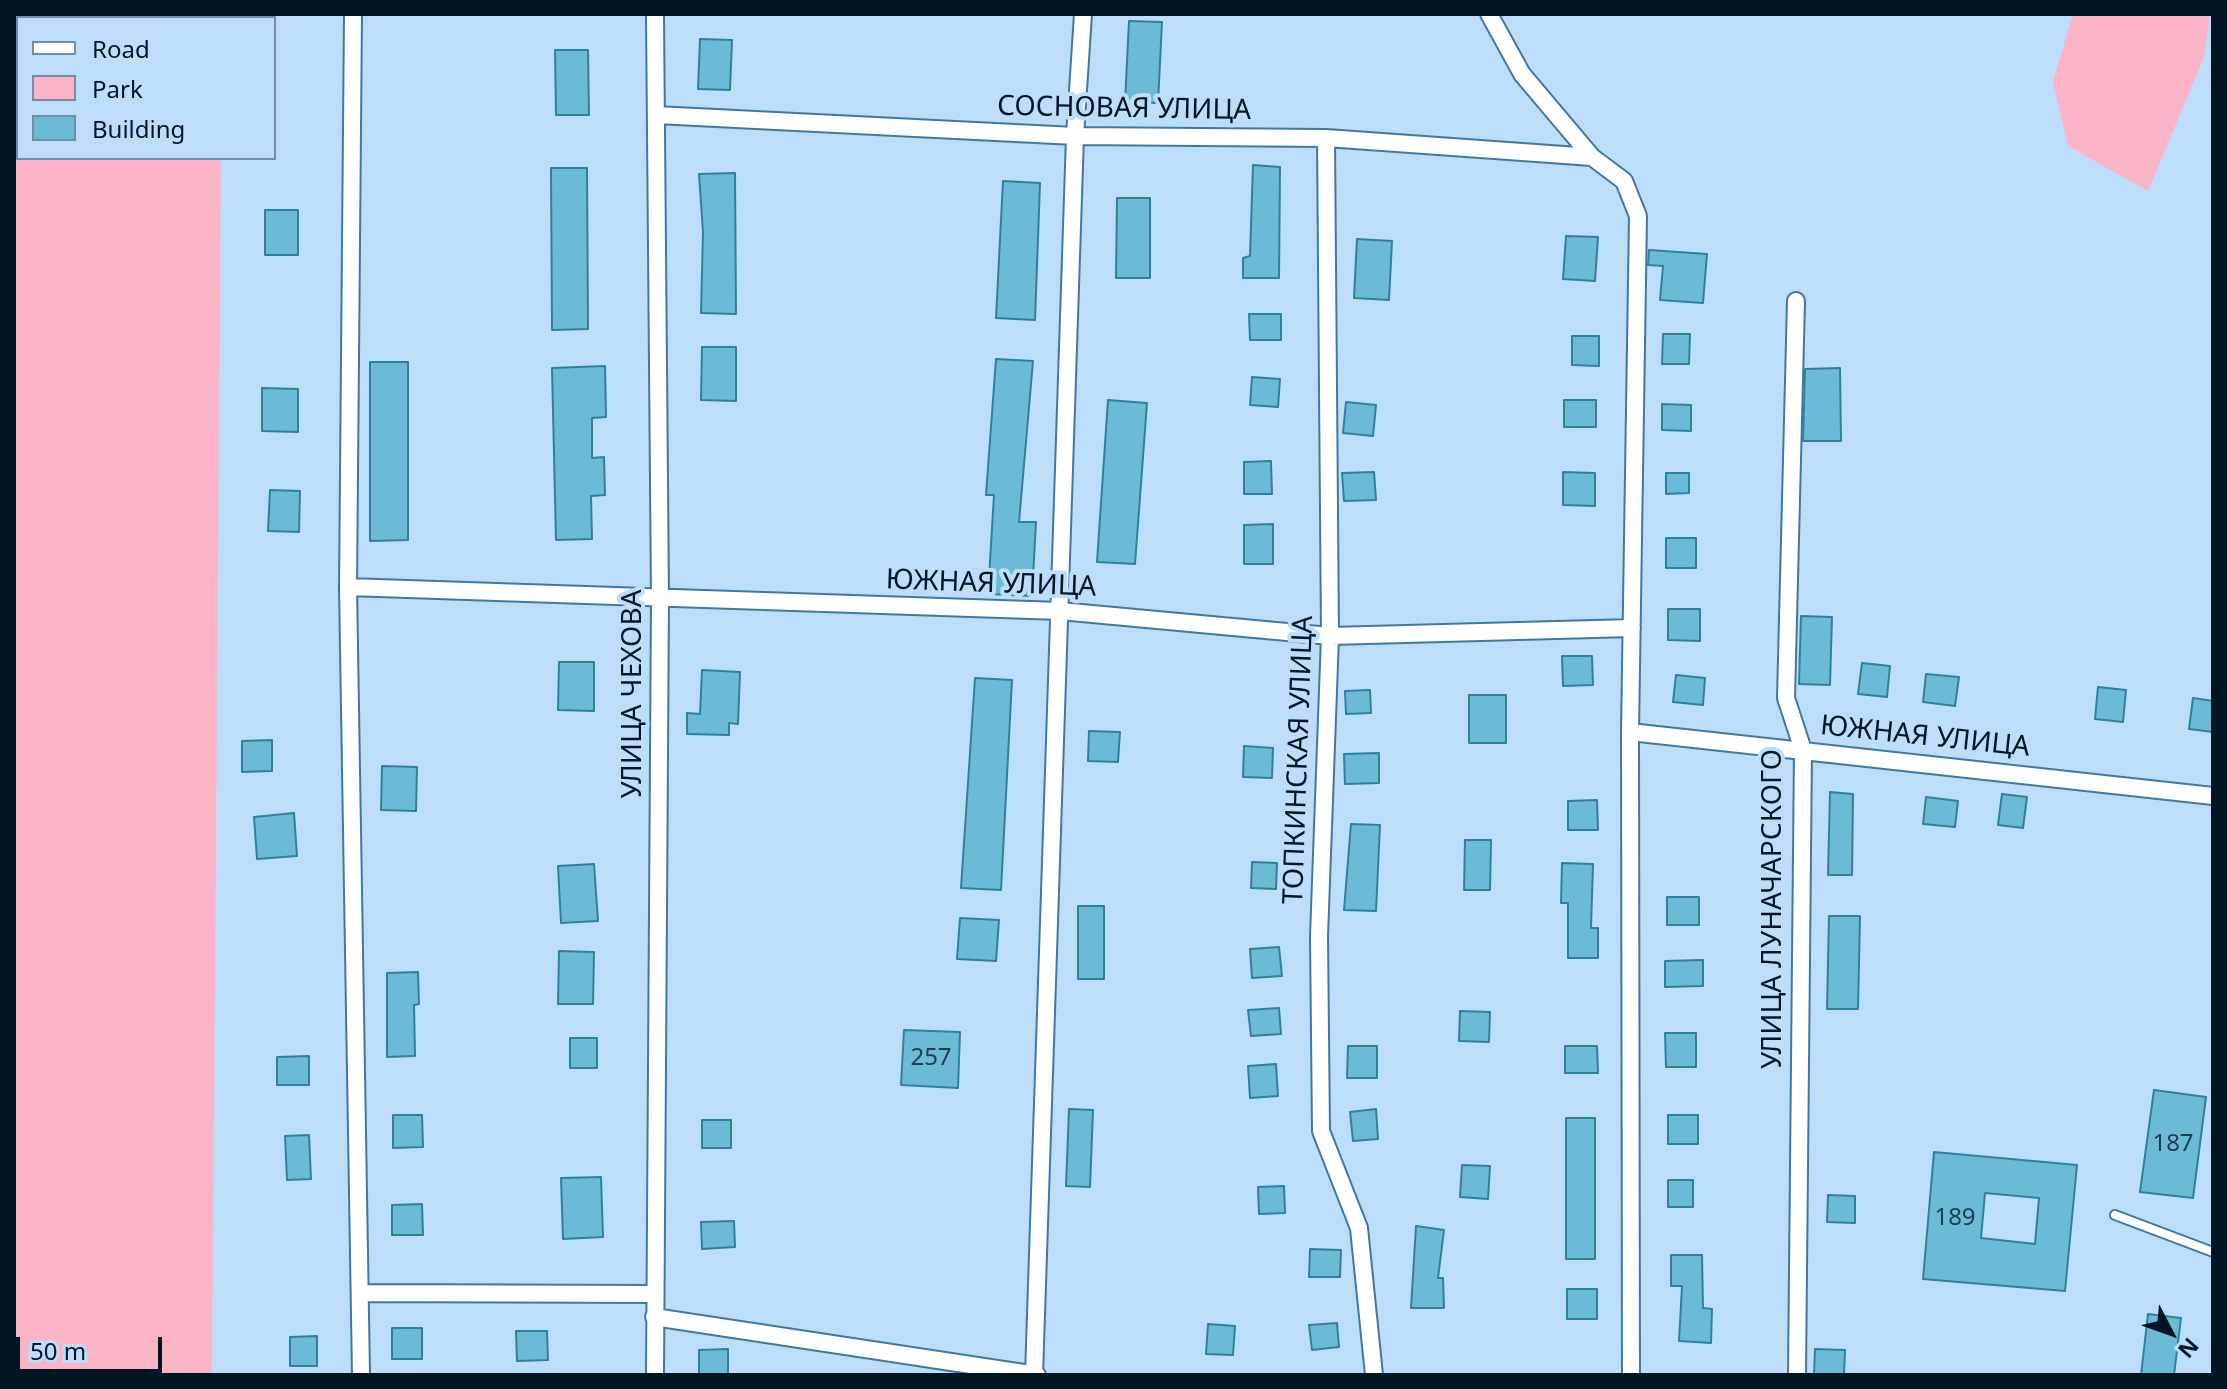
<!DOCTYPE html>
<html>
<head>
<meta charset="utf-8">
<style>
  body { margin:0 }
  #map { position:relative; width:2227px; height:1389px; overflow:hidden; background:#bcdefa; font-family:"Noto Sans",sans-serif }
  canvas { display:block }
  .frame { position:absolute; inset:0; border:16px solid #011525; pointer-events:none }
  .legend { position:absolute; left:16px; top:16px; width:260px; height:144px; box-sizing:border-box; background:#bcdefa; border:2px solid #718ea5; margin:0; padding:10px 14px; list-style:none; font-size:24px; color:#011525 }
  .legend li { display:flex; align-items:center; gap:16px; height:40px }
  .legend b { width:40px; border:2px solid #718ea5 }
  .north { position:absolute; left:2131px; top:1293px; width:80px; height:80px; -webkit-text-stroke:6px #bcdefa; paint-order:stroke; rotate:131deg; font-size:22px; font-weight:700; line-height:32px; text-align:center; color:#011525 }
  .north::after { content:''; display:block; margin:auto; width:28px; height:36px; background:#011525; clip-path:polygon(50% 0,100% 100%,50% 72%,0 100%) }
  .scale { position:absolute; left:16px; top:1337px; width:146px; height:36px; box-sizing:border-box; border:4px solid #011525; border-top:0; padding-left:10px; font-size:24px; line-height:28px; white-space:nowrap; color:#011525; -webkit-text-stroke:6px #bcdefa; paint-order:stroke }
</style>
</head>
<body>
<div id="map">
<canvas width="2227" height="1389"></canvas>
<div class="frame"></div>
<ul class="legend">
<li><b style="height:10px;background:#fff"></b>Road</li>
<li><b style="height:22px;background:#fbb4c5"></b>Park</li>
<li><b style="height:22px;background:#6bbbd7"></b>Building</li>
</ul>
<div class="north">N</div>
<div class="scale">50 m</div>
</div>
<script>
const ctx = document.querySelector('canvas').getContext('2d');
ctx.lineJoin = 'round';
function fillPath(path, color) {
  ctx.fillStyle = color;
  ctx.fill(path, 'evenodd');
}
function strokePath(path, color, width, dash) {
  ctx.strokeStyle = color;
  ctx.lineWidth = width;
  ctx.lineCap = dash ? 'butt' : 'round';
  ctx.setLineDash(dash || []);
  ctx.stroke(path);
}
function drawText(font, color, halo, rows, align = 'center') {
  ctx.font = font + ' "Noto Sans",sans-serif';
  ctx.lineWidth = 8;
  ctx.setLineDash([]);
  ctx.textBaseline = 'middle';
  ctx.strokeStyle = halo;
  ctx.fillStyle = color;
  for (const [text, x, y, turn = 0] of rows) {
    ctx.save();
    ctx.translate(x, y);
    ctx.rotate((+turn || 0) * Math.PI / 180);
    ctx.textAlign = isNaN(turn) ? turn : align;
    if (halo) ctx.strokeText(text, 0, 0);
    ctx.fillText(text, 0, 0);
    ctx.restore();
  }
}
fillPath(new Path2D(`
  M14,14H222V18H18V158H221L212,1375H14Z
  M2073,14H2210L2204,57L2148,191L2068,146L2053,82Z`), '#fbb4c5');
const building = new Path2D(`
  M1129,21L1162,22L1158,103L1125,102Z
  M700,39L732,40L730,90L698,89Z
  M555,50H588L589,115H556Z
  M1253,165L1280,167L1279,278H1243V258L1250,256Z
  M551,168H587L588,329L552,330Z
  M735,173L736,314L701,313L703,232L699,174Z
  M1003,181L1040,183L1035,320L996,318Z
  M1117,198H1150V278H1116Z
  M265,210H298V255H265Z
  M1566,236L1598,237L1595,281L1563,279Z
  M1357,239L1392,241L1389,300L1354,298Z
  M1649,250L1707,254L1703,303L1660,300L1663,266L1648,265Z
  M1249,314H1281V340H1250Z
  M1663,334H1690L1689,364H1662Z
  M1572,336H1599V366L1572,365Z
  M702,347H736V401L701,400Z
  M996,359L1033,361L1019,522H1036L1032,596L988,594L994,495H986Z
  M370,362H408V540L370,541Z
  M605,366L606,417L592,418V458L604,457L605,495L591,496L592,539L556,540L552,368Z
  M1840,368L1841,441H1803L1805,369Z
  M1252,377L1280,379L1278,407L1250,405Z
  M262,388L298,389V432L262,431Z
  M1108,400L1147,403L1135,564L1097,562Z
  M1564,400H1596V427H1564Z
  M1346,402L1376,405L1373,436L1343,433Z
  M1662,404L1691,405V431L1662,430Z
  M1271,461L1272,494H1244V462Z
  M1374,472L1376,500L1344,501L1342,473Z
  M1563,472L1595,473V506L1563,505Z
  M1666,473H1689V493L1666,494Z
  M270,490L300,491L299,532L268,531Z
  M1273,524V564H1244V525Z
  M1666,538H1696V568H1666Z
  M1668,609H1700V641L1668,640Z
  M1801,616L1832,617L1830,685L1799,684Z
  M1562,656H1592L1593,685L1563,686Z
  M559,662H594V711L558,710Z
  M1862,663L1890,666L1887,697L1858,694Z
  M702,670L740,672L738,724L729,723V735L687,734V713L700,714Z
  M1926,674L1959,677L1955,706L1923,702Z
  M1676,675L1705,678L1703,705L1673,702Z
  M975,678L1012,680L1001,890L961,888Z
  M2098,687L2126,690L2123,722L2095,719Z
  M1370,690L1371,713L1346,714L1345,691Z
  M1469,695H1506V743H1469Z
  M2193,698L2213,701V732L2189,729Z
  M1089,731L1120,732L1118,762L1088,761Z
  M272,740V771L242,772V741Z
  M1244,746L1273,748L1272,778L1243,777Z
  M1379,753V783L1345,784L1344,754Z
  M382,766L417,767L416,811L381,810Z
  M1830,792L1853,794L1852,875H1828Z
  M2002,794L2027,797L2023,828L1998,825Z
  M1926,797L1958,801L1955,827L1923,824Z
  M1597,800L1598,830H1568V801Z
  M294,813L297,856L257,859L254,817Z
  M1351,824L1380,825L1376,911L1344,910Z
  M1465,840H1491L1490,890H1464Z
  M1252,862L1277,863L1276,889L1251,888Z
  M1562,863L1593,864L1591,928H1598V958H1568V903H1561Z
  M594,864L598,921L561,923L558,866Z
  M1667,897H1699V925H1667Z
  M1078,906H1104V979H1078Z
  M1829,916H1860L1858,1009H1827Z
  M960,918L999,920L996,961L957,959Z
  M1279,947L1282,976L1252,978L1250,949Z
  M559,951L594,952L593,1004H558Z
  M1703,960V986L1665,987V961Z
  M418,972L419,1004L414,1005L415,1056L387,1057V973Z
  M1279,1008L1281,1034L1251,1036L1248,1010Z
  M1460,1011L1490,1012L1489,1042L1459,1041Z
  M904,1030L960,1032L958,1088L901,1085Z
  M1665,1033H1696V1067H1666Z
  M570,1038H597V1068H570Z
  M1348,1046H1377V1078H1347Z
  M1565,1046H1597L1598,1073H1565Z
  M309,1056V1085H277V1057Z
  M1276,1064L1278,1096L1250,1098L1248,1066Z
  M2154,1090L2206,1097L2193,1198L2140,1192Z
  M1069,1109L1093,1110L1090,1187L1066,1186Z
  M1376,1109L1378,1139L1353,1141L1350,1112Z
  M393,1115H422L423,1147L393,1148Z
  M1668,1115H1698V1144H1668Z
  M1566,1118H1595V1259H1566Z
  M702,1120H731V1148H702Z
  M309,1135L311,1179L287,1180L285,1136Z
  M1934,1152L2077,1165L2065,1291L1923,1279ZM1985,1193L2039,1198L2035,1244L1981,1238Z
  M1462,1165L1490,1166L1488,1199L1460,1197Z
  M601,1177L603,1237L563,1239L561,1178Z
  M1668,1180H1693V1207H1668Z
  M1284,1186L1285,1213L1259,1214L1258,1187Z
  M1828,1195L1855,1196V1223L1827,1222Z
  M422,1204L423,1235H392V1205Z
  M734,1221L735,1247L702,1249L701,1222Z
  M1416,1226L1444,1230L1438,1278H1443L1444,1308H1411Z
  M1310,1249L1341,1250L1340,1277H1309Z
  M1671,1255H1702L1703,1308L1712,1309L1711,1343L1679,1341L1682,1286H1671Z
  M1567,1289H1597V1319H1567Z
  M2148,1314L2181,1318L2174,1375H2141Z
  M1337,1323L1339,1347L1312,1350L1309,1325Z
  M1208,1324L1235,1326L1233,1355L1206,1354Z
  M392,1328H422V1359H392Z
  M516,1331H547L548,1360L517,1361Z
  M317,1336V1366H290V1337Z
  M728,1349V1375H699V1350Z
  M1815,1349L1845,1350L1844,1375H1814Z`);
fillPath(building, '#6bbbd7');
strokePath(building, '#2e819c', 2);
const lane = new Path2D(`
  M2115,1215L2213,1252`);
const street = new Path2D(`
  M353,14L348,587L361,1375
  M655,14L660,599L655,1375
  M1489,14L1522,74L1592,157L1624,181L1638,216L1630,732L1631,1375
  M656,115L1075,136L1326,138L1592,157
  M1326,138L1330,636L1319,936L1321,1131L1359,1228L1374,1375
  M1796,301L1786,698L1803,750L1797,1375
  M348,587L1060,611L1330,636L1632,628
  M1630,732L2213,796
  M360,1293L654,1294
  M654,1317L1037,1375
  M1034,1375L1075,136L1083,14`);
strokePath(lane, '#4178a2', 12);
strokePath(street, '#4178a2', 20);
strokePath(lane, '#fff', 8);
strokePath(street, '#fff', 16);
drawText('24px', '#1c3e52', null, [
  ["257",931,1058],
  ["187",2173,1144],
  ["189",1955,1218]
]);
drawText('28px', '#011525', '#bcdefa', [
  ["СОСНОВАЯ УЛИЦА",1124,109,1],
  ["ЮЖНАЯ УЛИЦА",991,584,2],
  ["УЛИЦА ЧЕХОВА",633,694,-90],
  ["ЮЖНАЯ УЛИЦА",1925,737,6],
  ["ТОПКИНСКАЯ УЛИЦА",1299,760,-88],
  ["УЛИЦА ЛУНАЧАРСКОГО",1773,909,-90]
]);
</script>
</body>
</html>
